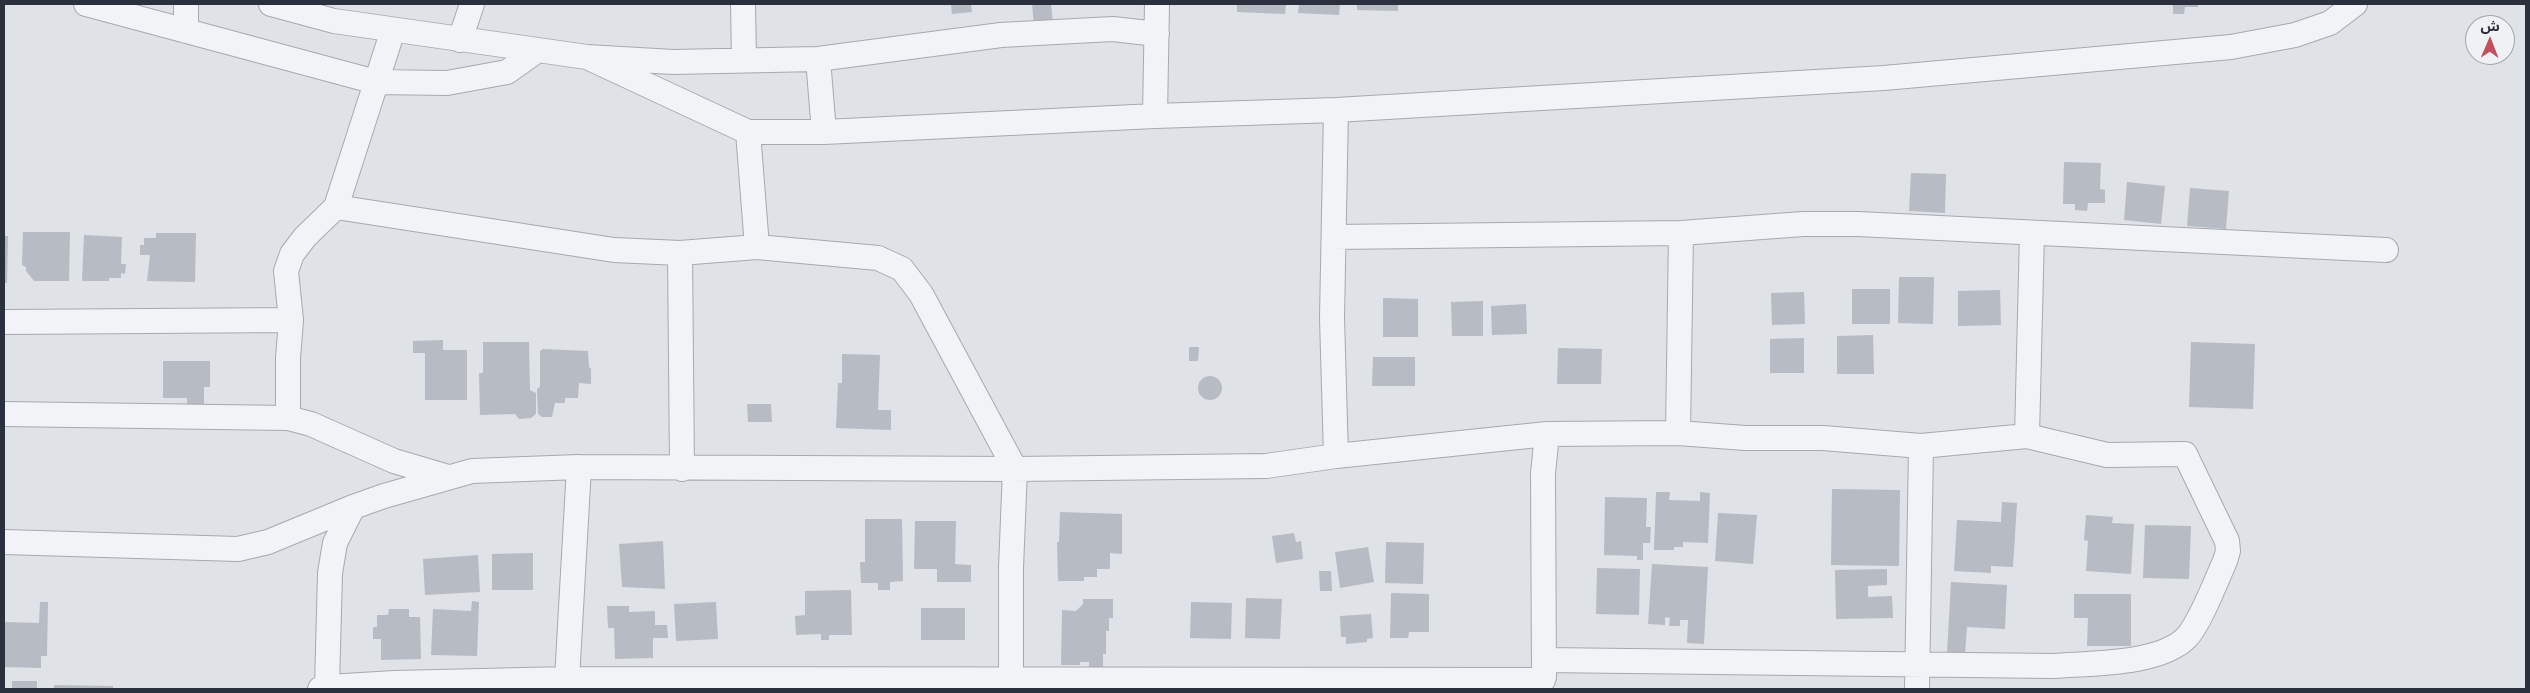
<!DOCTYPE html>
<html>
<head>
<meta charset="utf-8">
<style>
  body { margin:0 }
  #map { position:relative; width:2530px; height:693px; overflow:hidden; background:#dfe2e7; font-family:"DM Sans","Noto Sans Arabic",sans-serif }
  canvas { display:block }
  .frame { position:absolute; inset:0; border:5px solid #2a303d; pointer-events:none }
  .north { position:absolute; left:2465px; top:15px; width:50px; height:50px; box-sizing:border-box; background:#eff1f5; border:1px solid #a0a4ab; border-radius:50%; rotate:1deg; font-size:14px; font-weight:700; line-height:20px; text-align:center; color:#2a303d }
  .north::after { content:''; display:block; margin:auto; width:18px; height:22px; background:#c0515c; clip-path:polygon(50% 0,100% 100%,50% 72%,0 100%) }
</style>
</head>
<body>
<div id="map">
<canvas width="2530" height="693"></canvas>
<div class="frame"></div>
<div class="north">ش</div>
</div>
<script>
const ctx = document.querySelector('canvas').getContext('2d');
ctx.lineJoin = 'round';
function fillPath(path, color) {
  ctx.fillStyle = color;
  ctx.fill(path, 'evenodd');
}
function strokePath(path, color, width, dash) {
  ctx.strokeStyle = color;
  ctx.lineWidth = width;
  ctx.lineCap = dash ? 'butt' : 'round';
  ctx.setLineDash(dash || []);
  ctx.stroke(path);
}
fillPath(new Path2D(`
  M951,4H971L972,12L952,14Z
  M1032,4H1051L1053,24L1034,26Z
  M1237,4H1286L1285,14L1237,12Z
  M1299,4H1340L1339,15L1298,13Z
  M1357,4H1398V11L1357,10Z
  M2173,4H2198V7H2185L2184,14H2173Z
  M2064,162L2101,163L2100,189L2105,190V203H2088L2087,211L2075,210V204H2063Z
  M1911,173L1946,174L1945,213L1909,211Z
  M2127,182L2165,186L2161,224L2124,220Z
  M2190,188L2229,191L2226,229L2187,226Z
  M23,232H70L69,281H34L26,271V267L22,265Z
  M156,233H196L195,282L147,281L150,255H140V245H144V238H156Z
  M84,235L122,237L121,264H126L125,274L121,273V278H109V281H82Z
  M4,236H8L7,283H4Z
  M1899,277H1934L1933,324L1898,323Z
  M1852,289H1890V324H1852Z
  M2000,290L2001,325L1958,326V291Z
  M1804,292L1805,324L1772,325L1771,293Z
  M1383,298L1418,299V337H1383Z
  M1483,301V336H1452L1451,302Z
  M1526,304L1527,334L1492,335L1491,306Z
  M1873,335L1874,374H1837V336Z
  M1804,338V373H1770V339Z
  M443,340V350H467V400H425V353H413V341Z
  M483,342H529L530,390L536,393V414L531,418L519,419L515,414L480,415L479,373H483Z
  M2191,342L2255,344L2253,409L2189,407Z
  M1189,347H1199L1198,361H1189Z
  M1558,348L1602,349L1601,384H1557Z
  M543,349L588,351L589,367L591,369V384L579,383L578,398H565V403H555L552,417H542L538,414L537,389L540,387V351Z
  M842,354L880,355L878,410H891V430L836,428L838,383H842Z
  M1373,357H1415V386H1372Z
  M163,361H210V387H204V404H187V398H163Z
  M1198 388a12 12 0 1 1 24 0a12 12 0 1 1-24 0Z
  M747,404H771L772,422H748Z
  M1832,489L1900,490L1899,566L1831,565Z
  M1656,492H1670L1669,500L1700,501V492L1710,493L1708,543L1683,542V547H1674V550H1654Z
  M1605,497L1647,498L1646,527H1651L1650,543H1643V560H1637V556L1604,555Z
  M2002,502L2017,503L2013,567L1991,566V573L1954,571L1957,520L2001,522Z
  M1060,512L1122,514V554L1110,553V569H1097V577H1084V581H1058L1057,542H1059Z
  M1718,513L1757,515L1753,564L1715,561Z
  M2086,515L2113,517L2112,523L2134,524L2131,574L2086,571L2088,541L2084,540Z
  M865,519H902L903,581L890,582V590H878V583H861L860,562H865Z
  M915,521H956L955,564L971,565V582H937V569H914Z
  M2145,525L2191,526L2189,579L2143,578Z
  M1294,533L1296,542L1301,541L1303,559L1276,563L1272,536Z
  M663,541L665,589L622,587L619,544Z
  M1386,542L1424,543L1423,584L1385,583Z
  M1368,547L1374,582L1340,588L1335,552Z
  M533,553V590H492V554Z
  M478,555L480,592L425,595L423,559Z
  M1652,564L1708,567L1704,644L1687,643L1688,620H1680V626H1669L1670,618L1665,617V625L1648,624Z
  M1597,568L1640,569L1639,615L1596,614Z
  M1887,569V585L1868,586V597L1892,596L1893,618L1836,619L1835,570Z
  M1319,571H1331L1332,591H1320Z
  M1951,582L2007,585L2005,629L1967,627L1965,654L1947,653Z
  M851,590L852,635H829V640H821V634L796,635L795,616L805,615V591Z
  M1391,593L1429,594V632H1409L1408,638H1390Z
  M2074,594H2131V646H2087L2088,618H2074Z
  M1246,598L1282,599L1280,639L1245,638Z
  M1083,599H1113V618H1109V631H1106V654H1103V667H1089V662H1080V665H1061L1062,610L1076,611L1083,604Z
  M472,601L479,602L477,656L431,655L433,609L471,611Z
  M40,602H48L47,656H41V668L4,667V622L39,623Z
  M716,602L718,639L676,641L674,604Z
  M1191,602L1232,603L1231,639L1190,638Z
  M607,606H629V612L655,611V625H667L668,638H653V658L615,659L614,628H608Z
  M921,608H965V640H921Z
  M389,609H409V617H420L421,659L381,660V639H373V627H377V615H388Z
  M1371,614L1373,638L1367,639V642L1346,644V637H1341L1340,616Z
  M12,681H37V689H12Z
  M54,685L113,686V689H54Z`), '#b7bbc3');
const minor = new Path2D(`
  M86,4L376,82L447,83L507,72L538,50
  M186,4V31
  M271,4L334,21L587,57L673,62L818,59L1001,35L1056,32L1113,29L1157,34
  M743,4L744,60
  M460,40L472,4
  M587,57L748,132H824L1155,116L1336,110L1884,78L2231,47L2295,35L2330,23L2355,4
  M818,59L824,132
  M1155,116L1157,4
  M748,132L757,247L878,258L902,269L921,294L1015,469L1011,568V689
  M336,207L614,250L680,253L757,247
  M1681,233L1803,224H1858L2386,250
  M1334,237L1681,233L1678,433
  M680,253L682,469
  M4,322L291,320
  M4,414L288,418L311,424L394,461L448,477
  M288,418V358L291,320L286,271L292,254L305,237L336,207L393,30
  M2027,436L2032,233
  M1336,456L1547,434L1678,433L1745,438H1823L1921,446L2027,436L2107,455L2185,454L2227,541L2228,551L2225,561C2216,581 2201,621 2187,637C2160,665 2091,663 2053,666L1544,660
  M4,542L238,549L268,542L353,507
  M1544,677L1543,473L1547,434
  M567,679L579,467
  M327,687L395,683L567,679L1543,680
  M320,689L327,687L330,573L335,543L353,507L384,496L472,471L579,467L1015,469L1266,466L1336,456L1332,318L1336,110
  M1917,689L1921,446`);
strokePath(minor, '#a5a9b1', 26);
strokePath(minor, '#f2f3f6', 24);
</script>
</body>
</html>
